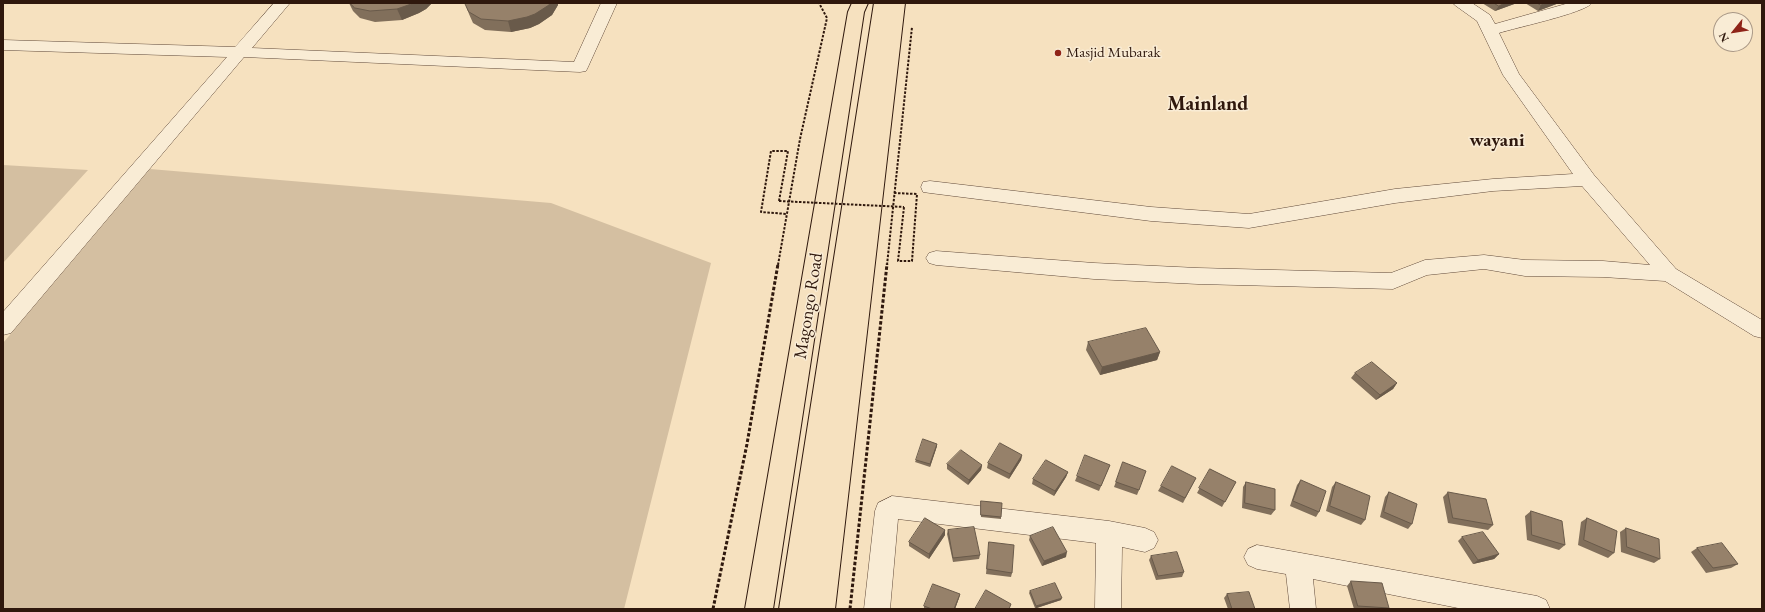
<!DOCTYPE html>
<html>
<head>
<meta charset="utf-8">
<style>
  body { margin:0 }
  #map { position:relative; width:1765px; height:612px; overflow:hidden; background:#f6e1bf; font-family:"EB Garamond",serif }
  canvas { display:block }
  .frame { position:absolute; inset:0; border:4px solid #2f180d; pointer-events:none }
  .north { position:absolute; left:1713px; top:12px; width:40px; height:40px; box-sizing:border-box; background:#f9ecd5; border:1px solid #a89785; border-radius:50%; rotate:240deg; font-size:11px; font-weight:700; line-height:16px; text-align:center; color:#2f180d }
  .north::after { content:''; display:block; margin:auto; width:14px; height:18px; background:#8f2418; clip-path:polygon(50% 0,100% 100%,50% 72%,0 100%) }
</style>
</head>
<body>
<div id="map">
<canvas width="1765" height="612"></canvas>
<div class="frame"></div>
<div class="north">N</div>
</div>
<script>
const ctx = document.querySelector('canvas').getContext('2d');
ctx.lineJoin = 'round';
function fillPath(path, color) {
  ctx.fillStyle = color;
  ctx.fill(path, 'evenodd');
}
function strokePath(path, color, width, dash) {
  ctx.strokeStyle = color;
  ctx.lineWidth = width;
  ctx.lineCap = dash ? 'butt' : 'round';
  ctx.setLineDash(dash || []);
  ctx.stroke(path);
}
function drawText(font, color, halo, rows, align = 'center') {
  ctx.font = font + ' "EB Garamond",serif';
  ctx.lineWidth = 3;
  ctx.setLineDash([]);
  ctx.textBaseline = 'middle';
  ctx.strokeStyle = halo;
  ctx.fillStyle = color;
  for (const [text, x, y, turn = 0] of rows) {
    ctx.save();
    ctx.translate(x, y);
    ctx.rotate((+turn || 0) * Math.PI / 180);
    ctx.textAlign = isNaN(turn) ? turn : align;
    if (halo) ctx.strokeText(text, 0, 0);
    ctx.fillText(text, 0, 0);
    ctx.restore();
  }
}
fillPath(new Path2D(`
  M3,165L88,170L3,263Z
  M150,169L551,203L711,263L624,609H3V343Z`), '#d4bfa1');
const minor = new Path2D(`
  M274,3H290L252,48L574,62L601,3H617L588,67L586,71L580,72L244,57L11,333L3,335V312L227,57L3,50V40L235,47Z
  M1453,3H1472L1490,15L1495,24L1569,3H1592C1585,13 1514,28 1499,33L1519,74L1594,175L1676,269L1762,320V338L1754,336L1665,281L1603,277L1525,276L1484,269L1427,275L1393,289L1198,284L1094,279L936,265L929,263L926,258L929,253L936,251L1094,263L1198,268L1391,273L1425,260L1484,255L1525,260L1603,261L1650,265L1582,186L1493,191L1395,203L1249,228L1151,221L930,193L923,192L921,187L923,182L930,181L1151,207L1249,214L1395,189L1493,179L1573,174L1503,75L1477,21L1456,6Z
  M892,496L1109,521L1145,528L1154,532L1158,540L1154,548L1145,552L1122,547L1121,609H1095L1096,543L898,519L890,609H864L875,511L878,503Z
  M1257,545L1537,596L1546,600L1550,609H1463L1313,579L1316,609H1290L1286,574L1257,569L1248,565L1244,557L1248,549Z`);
const major = new Path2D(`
  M852,3H868L864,12L773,609H745L848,12Z
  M874,3H905L835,609H807L817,537L807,609H779Z`);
strokePath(minor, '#614a3a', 1);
strokePath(major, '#2f180d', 2);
strokePath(new Path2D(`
  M894,193L917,194L912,261H898L904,207
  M779,201L788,151H771L761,212L787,214
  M778,265L800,139L827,18L819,3
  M887,265L912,27`), '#2f180d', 2, [2.5, 1.5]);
strokePath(new Path2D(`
  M713,609L747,444L778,264
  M850,609L887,264`), '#2f180d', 3, [3.5, 2]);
fillPath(minor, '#f9ecd5');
fillPath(major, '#f6e1bf');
strokePath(new Path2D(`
  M779,201L904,207`), '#2f180d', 2, [2.5, 1.5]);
fillPath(new Path2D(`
  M349,3H432L426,9L419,13L402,20L375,22L360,18L353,11Z
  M465,3H558V5L552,15L539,24L530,28L511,32L485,30L473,23L469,14Z
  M1482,3H1517L1495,11Z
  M1525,3H1559L1538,11Z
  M1088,342L1160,352L1157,360L1100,375L1086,350Z
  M1355,373L1397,383L1393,389L1376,400L1351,378Z
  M937,444V446L930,467L915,462L916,460Z
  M1022,455L1021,460L1009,479L987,468L988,463Z
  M1123,462L1139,490L1137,495L1114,487Z
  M947,464L982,465L981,470L968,485L947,469Z
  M1110,465L1099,491L1075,481L1077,476Z
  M1210,469L1236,482L1222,507L1197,493Z
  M1068,472L1066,477L1054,496L1032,484L1033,479Z
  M1196,478L1183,503L1158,491L1161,486Z
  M1301,480L1319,512L1316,517L1290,506L1297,485Z
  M1246,482L1275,510L1271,515L1242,508L1243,487Z
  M1336,482L1365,520L1361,525L1326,511L1332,487Z
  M1389,492L1412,524L1408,529L1380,517L1385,497Z
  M1448,492L1493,525L1488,530L1448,523L1443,497Z
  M981,501L1001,517V519L981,517Z
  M1531,511L1565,545L1559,550L1527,540L1525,516Z
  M1587,518L1614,553L1608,558L1578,545L1581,522Z
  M1626,528L1660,559L1654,563L1621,552L1620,532Z
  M945,530V535L929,559L909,546V542Z
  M948,530L980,555L979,559L953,562L947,534Z
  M1030,536L1066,557L1042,566L1029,540Z
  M1462,537L1499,554L1494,559L1473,564L1458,541Z
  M989,542L1012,573L1011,577L986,574Z
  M1697,548L1738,564L1731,568L1706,573L1691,552Z
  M1151,556L1184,572L1182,577L1156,580L1149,560Z
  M1351,581L1389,608L1388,609H1354L1347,586Z
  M1030,591L1061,600L1037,608H1035L1029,593Z
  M960,594L959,598L955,609H924V606Z
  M1227,594L1255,609H1228L1224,598Z`), '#816f5b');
fillPath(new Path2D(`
  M414,3H432L426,9L419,13L402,20L397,9Z
  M550,3H558V5L552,15L539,24L530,28L511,32L508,21Z
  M1505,3H1517L1495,11L1499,6Z
  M1547,3H1559L1538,11L1541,5Z
  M1160,352L1157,360L1100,375L1102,367Z
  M1397,383L1393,389L1376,400L1380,395Z
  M937,444V446L930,467V464Z
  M1022,455L1021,460L1009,479L1010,474Z
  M982,465L981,470L968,485L969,480Z
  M1068,472L1066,477L1054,496L1055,491Z
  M945,530V535L929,559V554Z
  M1067,552L1066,557L1042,566L1044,561Z
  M1499,554L1494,559L1473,564L1478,560Z
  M960,594L959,598L955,609H954Z
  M1062,598L1061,600L1036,608V606Z`), '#695a4a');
const building = new Path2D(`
  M350,3H414L397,9L370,11L355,8Z
  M465,3H550L549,5L535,14L527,17L508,21L481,19L469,12Z
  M1494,3H1505L1499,6Z
  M1537,3H1547L1541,5Z
  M1146,328L1160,352L1102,367L1088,342Z
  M1372,362L1397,383L1380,395L1355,373Z
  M923,439L937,444L930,464L916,460Z
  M1000,443L1022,455L1010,474L988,463Z
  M961,450L982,465L969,480L947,464Z
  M1085,455L1110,465L1101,486L1077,476Z
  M1046,460L1068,472L1055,491L1033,479Z
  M1123,462L1146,471L1139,490L1116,482Z
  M1172,466L1196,478L1185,498L1161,486Z
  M1210,469L1236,482L1225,502L1199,488Z
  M1301,480L1326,491L1319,512L1293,501Z
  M1246,482L1275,489V510L1245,503Z
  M1336,482L1370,496L1365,520L1330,506Z
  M1389,492L1417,504L1412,524L1384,512Z
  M1448,492L1486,499L1493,525L1453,518Z
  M981,501L1002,503L1001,517L981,515Z
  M1531,511L1562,521L1565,545L1532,535Z
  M925,518L945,530L929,554L909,542Z
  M1587,518L1617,531L1614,553L1584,540Z
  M974,527L980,555L953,558L948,530Z
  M1053,527L1067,552L1044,561L1030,536Z
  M1626,528L1659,539L1660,559L1627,547Z
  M1483,532L1499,554L1478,560L1462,537Z
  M989,542L1014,545L1012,573L987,569Z
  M1722,543L1738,564L1713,568L1697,548Z
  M1177,552L1184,572L1158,576L1151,556Z
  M1351,581L1382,583L1389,608L1358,606Z
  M1055,583L1062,598L1036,606L1030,591Z
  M933,584L960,594L954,609H932L924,606Z
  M986,590L1011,604L1009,609H975Z
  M1249,592L1255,609H1232L1227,594Z`);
fillPath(building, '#96816a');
strokePath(building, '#695a4a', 1);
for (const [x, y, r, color] of [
  [1058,53,4,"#8f2418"]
]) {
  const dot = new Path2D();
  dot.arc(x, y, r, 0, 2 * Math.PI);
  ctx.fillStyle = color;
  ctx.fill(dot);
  strokePath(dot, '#f9ecd5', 1.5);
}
drawText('15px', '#2f180d', '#f9ecd5', [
  ["Masjid Mubarak",1066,53]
], 'left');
drawText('18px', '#2f180d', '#f9ecd5', [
  ["Magongo Road",809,306,-81]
]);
drawText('bold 19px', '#2f180d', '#f9ecd5', [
  ["wayani",1497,141]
]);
drawText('bold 20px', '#2f180d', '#f9ecd5', [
  ["Mainland",1208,105]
]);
</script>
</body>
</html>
